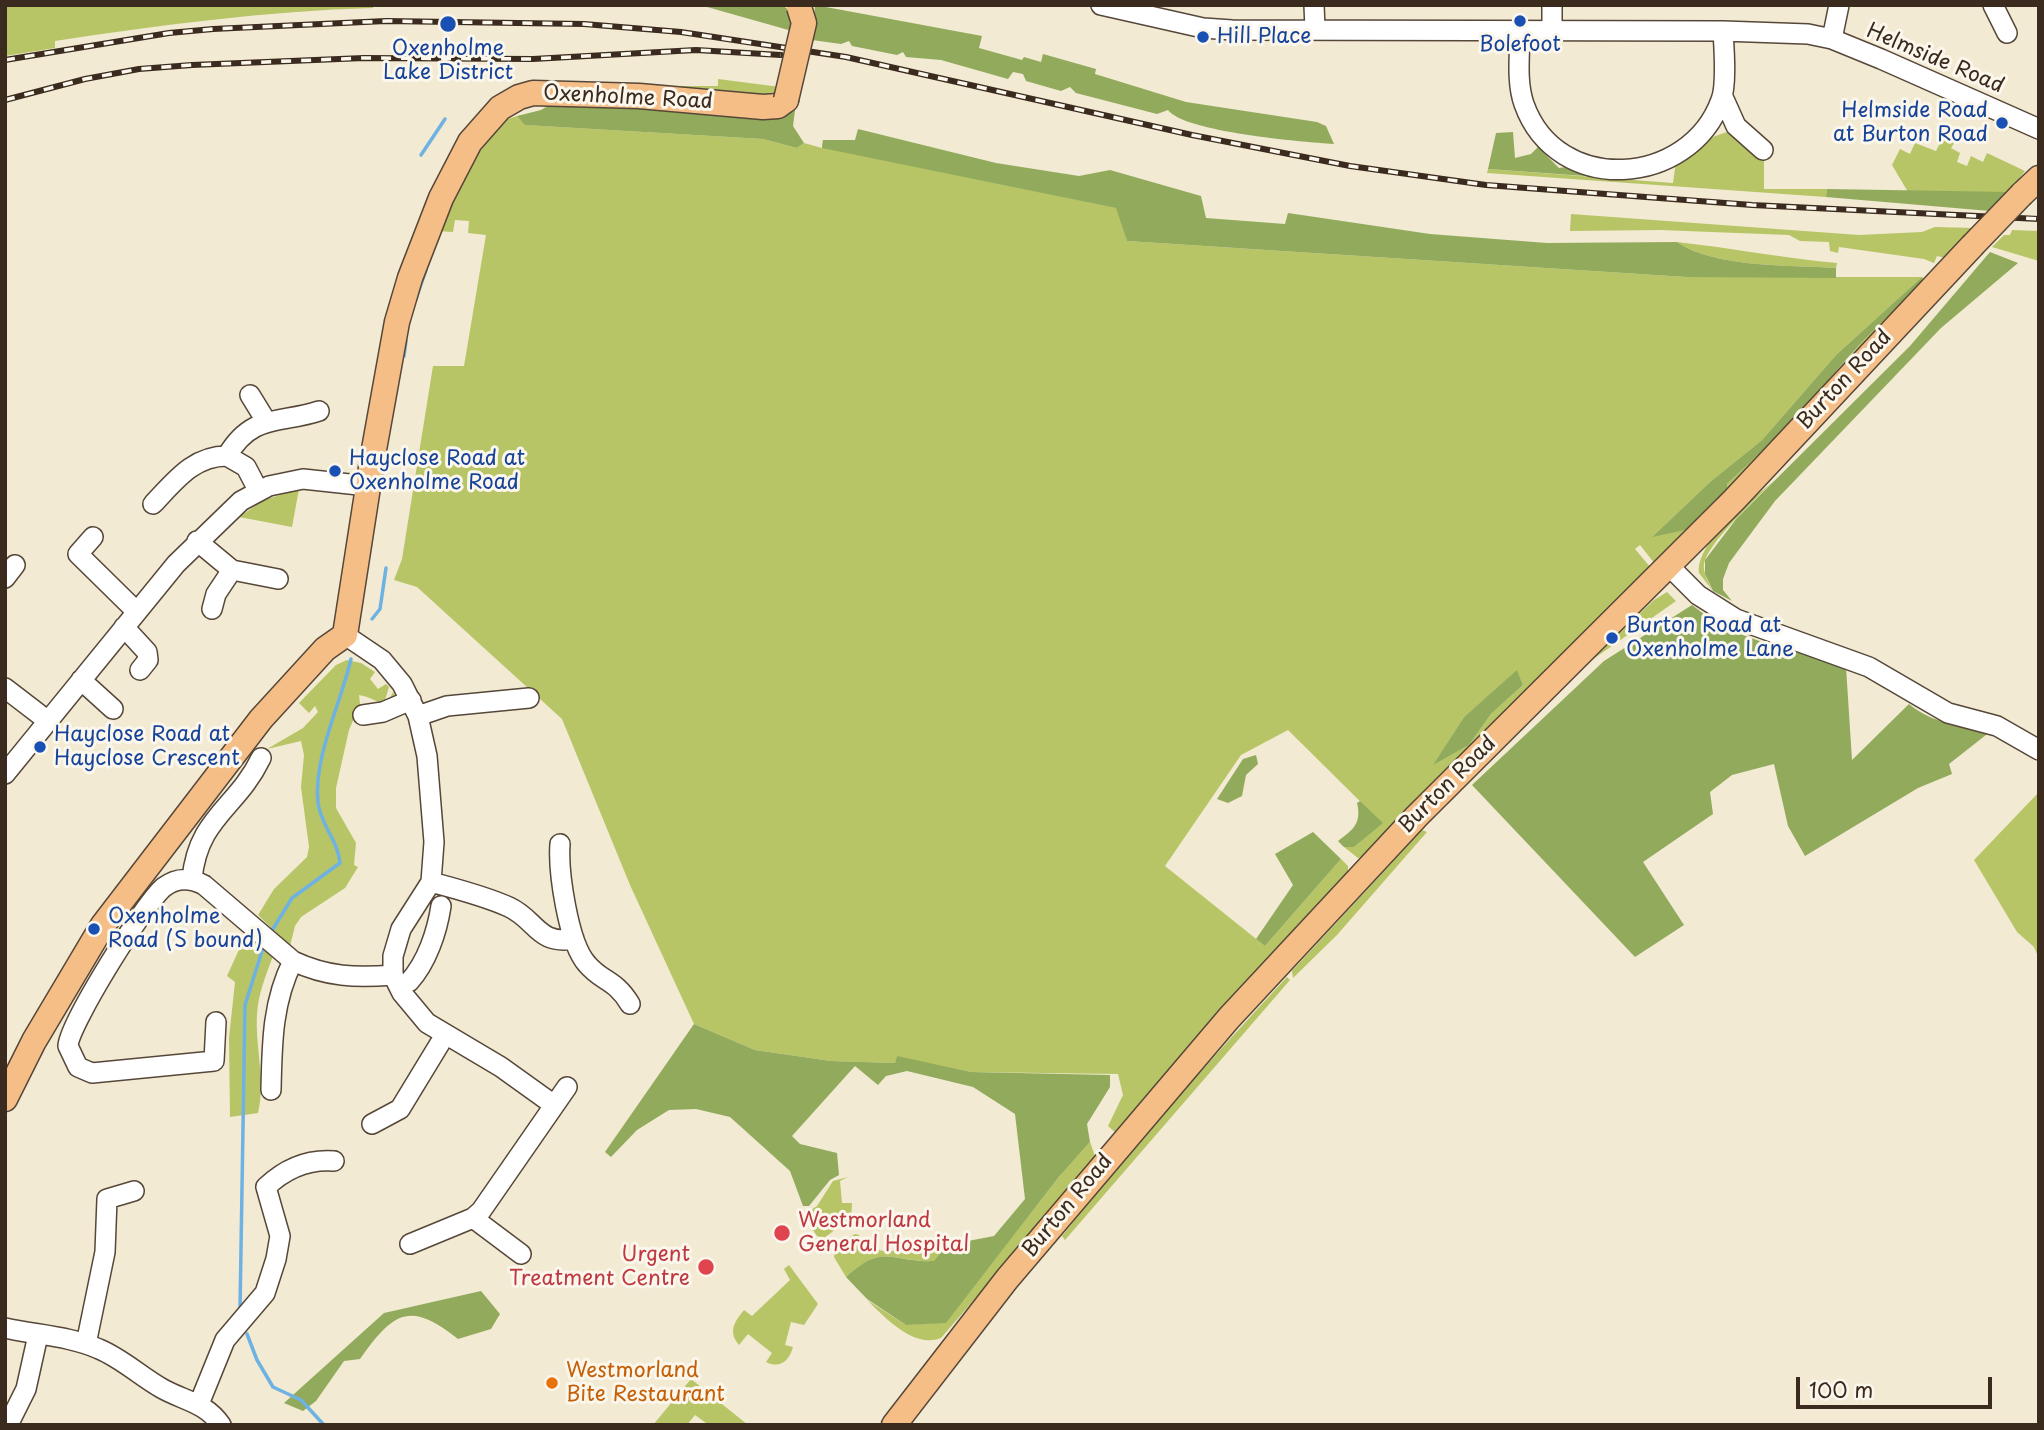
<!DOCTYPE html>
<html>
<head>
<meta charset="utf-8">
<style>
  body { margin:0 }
  #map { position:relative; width:2044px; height:1430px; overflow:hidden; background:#f2ead2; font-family:"Playpen Sans",sans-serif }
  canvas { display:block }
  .frame { position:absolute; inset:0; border:7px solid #3b2a1e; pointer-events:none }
  .scale { position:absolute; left:1796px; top:1377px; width:196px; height:32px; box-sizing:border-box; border:4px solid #3b2a1e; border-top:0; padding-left:9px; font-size:21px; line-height:24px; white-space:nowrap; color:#3b2a1e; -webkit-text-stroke:5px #fbf7ec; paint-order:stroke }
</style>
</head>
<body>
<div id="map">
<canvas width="2044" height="1430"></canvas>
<div class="frame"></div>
<div class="scale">100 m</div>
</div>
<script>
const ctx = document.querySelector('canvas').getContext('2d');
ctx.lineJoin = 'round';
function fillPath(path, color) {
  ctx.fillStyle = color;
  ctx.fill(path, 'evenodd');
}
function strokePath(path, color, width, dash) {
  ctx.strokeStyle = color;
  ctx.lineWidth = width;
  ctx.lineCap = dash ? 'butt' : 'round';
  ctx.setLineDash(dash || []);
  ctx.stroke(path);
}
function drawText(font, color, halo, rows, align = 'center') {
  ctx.font = font + ' "Playpen Sans",sans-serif';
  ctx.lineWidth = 6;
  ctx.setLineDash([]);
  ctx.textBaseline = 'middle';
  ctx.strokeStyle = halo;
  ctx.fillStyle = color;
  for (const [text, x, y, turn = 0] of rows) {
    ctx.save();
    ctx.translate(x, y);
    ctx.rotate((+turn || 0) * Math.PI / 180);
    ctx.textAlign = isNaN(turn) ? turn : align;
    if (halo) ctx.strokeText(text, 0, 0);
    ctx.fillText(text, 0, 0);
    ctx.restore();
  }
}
fillPath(new Path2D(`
  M5,5H373V8C266,11 161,25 55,41V48L5,56Z
  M718,79L780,87L773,97L660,86H718Z
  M517,116L526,125L763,139L797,148L804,143L822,148L823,140H855L891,161L1117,208L1127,241L1686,277H1922L1927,282L1728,494L1727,484L1814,397L1887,314L1920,289L1921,278L1836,355L1762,440L1710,482L1653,536L1695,528L1660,564H1655L1640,545L1635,549L1651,568L1640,575L1644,581L1368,856L1358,858L1344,847H1354L1382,823L1288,730L1241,755L1165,866L1265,946L1341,859L1348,866V878L1117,1134L1108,1126L1123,1095L1118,1074L971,1072L897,1057L895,1063L831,1061L755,1050L694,1024L630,885L562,719L417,587L394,580L402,559L433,366H464L486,235L468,233L469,221L455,220L453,232L436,231L468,152L493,124ZM1517,671L1523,685L1491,714L1469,745L1434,764L1464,717Z
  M1727,132L1764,159V189H1827L1826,197L1487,173L1488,169L1673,183L1676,161L1704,140Z
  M1944,135L1956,140L1951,148L1960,153L1957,162L1967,166L1971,156L1983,162L1987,153L2025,171L2009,192H1908L1892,165L1900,149L1910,154L1915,143L1936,151Z
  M1571,214L1859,235L1922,232L1935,227L1974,228L1946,258L1937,256L1934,263L1924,259L1839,247L1838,253L1830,251L1829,242L1800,241L1789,235L1660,230L1570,231Z
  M2012,230L2039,231V261L1992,247L2004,235H2010Z
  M1677,242C1731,248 1783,258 1837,263L1836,268C1791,265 1714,268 1677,242Z
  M1775,480C1758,497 1713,538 1705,560C1701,570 1708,582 1713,591L1699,573C1696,541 1752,500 1775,480Z
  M299,489L292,527L239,517L264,500Z
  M1667,592L1676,601L1589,662L1654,600Z
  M347,660L361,663L375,672L370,679L378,689L386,684L389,687L385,700H389L393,692L397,699C376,707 377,698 359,695L360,704L349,730L336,788V808L356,843L354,865L358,867L345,888L301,917L295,926L290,946L258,915L274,889L307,857L309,847L301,787L304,755L301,741L267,749L303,728L318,712L315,706L309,713L299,703L336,665Z
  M2039,792V959L2034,947L2017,932L1974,860Z
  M1422,830L1427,832L1337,935L1293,978L1292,971Z
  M247,932L273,956C266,975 258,994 257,1014C255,1047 266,1081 258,1113L230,1117L229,1038L235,982L227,976Z
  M1287,977L1290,980L1065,1240L1062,1236C1133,1146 1209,1061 1287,977Z
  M1090,1142L1096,1159L941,1338C913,1349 885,1317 867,1300L906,1325L946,1322L1058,1178Z
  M848,1177L840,1181L842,1203H852L851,1218L824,1238L817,1236L803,1215L817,1206L833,1181Z
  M946,1233L947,1245L935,1261C892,1263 884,1242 846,1277L834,1257L837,1244L855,1234L859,1235V1247L884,1251L886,1240L890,1251L940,1245V1235Z
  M789,1265L818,1304L804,1325L791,1322L785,1345L793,1347C789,1361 780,1369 766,1362L772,1353L748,1334L739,1345C728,1332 734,1322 744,1310L752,1316L790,1280L784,1269Z
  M691,1379L748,1425H709L695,1415L687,1425H653Z`), '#b7c567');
fillPath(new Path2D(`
  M700,5H782L793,13L792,31Z
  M815,5L982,36L979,48L1022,60L1024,57L1041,62L1043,54L1096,69L1095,74L1186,102L1317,122L1326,126L1334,144C1303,142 1184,132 1168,110L1157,114L1076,93L1070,87L1061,91L1026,81L1023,74L1013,72L1008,79L941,60L906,57L903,52L897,55L852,46L849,41L841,44L812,40Z
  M558,100L796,102L793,126L804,143L797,148L763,139L525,125L517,116L541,110Z
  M858,129L996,163L1079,176L1110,170L1201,196L1206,218L1285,224L1288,213L1430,234L1547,243L1677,242C1714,268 1791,265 1836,268V278L1686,277L1127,241L1116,208L822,148L823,140H855Z
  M1513,132L1515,158L1531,154L1538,147L1559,168L1566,167L1569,162L1600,173L1599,177L1488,169L1496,133Z
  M1827,189L2009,192L1990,211L1826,197Z
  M1990,252L2018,263L1941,328L1775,501L1729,563L1723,579V590L1732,601L1713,591L1705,574V560L1737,518L1910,346Z
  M1922,277L1920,289C1879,320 1848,357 1815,396C1788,427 1757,455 1727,484L1728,494L1695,528L1652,537L1710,482L1762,440L1836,355Z
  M1692,605L1721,627L1773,646L1815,653L1846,667L1852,760L1909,704C1932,723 1961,727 1991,731L1949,764L1952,774L1918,788L1805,856L1788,826L1774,764L1732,775L1710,792L1713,814L1643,862L1684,925L1635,957L1472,785L1604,661Z
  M1517,670L1523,685L1491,714L1469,745L1433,765L1464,717Z
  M1256,755L1258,764L1246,775L1242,796L1228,803L1217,799L1243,759Z
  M1360,801L1383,823L1354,847H1344L1338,841C1353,830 1362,823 1357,803Z
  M1313,832L1341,859L1265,946L1256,939L1293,885L1275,854Z
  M694,1024L755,1050L831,1061L895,1063L897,1056L971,1072L1110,1075V1087L1087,1124L1090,1142L1058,1178L946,1323L906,1325L867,1299L846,1277C884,1242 891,1263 934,1261L947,1245L994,1236L1025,1199L1015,1114L973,1087L907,1071L886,1076L878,1085L855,1066L792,1136L800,1144L837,1153L839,1175L830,1180L809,1206H803L790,1171L730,1117L696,1109L669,1110L637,1130L611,1157L605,1152Z
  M481,1291L500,1314L491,1329L458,1339C410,1300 393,1312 360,1359L344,1361L316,1401L303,1411L284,1403L384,1313Z`), '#91aa5c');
strokePath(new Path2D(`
  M421,155L445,119
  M416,299L426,270
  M404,356L406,341
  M372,619L380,609L386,568
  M273,929L292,898L340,863C338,840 321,826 318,803C313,758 341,703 351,659
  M240,1310L245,1005L263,948
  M247,1334L257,1360L273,1387L301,1400L324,1425`), '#6eb2e3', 3.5);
const minor = new Path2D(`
  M1101,5L1203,28L1232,30L1723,31L1808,34L1832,39L1881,59L2039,129
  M1314,5L1315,29
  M1993,5L2007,33
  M1520,30C1520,54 1516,81 1524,104C1557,197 1690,187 1721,100C1727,85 1724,48 1723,31
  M1552,30V5
  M1832,39L1839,5
  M1723,97L1736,126L1763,150
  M250,395L266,421
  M227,456L246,467L258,490
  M153,504C175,481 193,456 227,456C252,413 280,424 319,411
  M93,537L78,554L137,612
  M197,541L232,570L278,579
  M1669,566L1698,595L1736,619L1869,667L1948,713L1997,726L2039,750
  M5,578L15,565
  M212,609L216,594L232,570
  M124,627L147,652L148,660L140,670
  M345,635L382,660L402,684L418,716L427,756L434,842L431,882L401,929L393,956V975L402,993L427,1023L501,1067L554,1105
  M81,680L113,709
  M5,688L48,721
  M363,715L383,712L411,700
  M418,716L447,706L529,698
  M5,774L176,564L241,501L269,486L303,479L368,486
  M560,844C558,871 568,943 587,964C602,982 615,979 630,1004
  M192,879C198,817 237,808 261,758
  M431,882C457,889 485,896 509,907C537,920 537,945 574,939
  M409,982C427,962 437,932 441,906
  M216,1022L214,1061L92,1073L78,1067L68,1046C69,1024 146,901 164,887C177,877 191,878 204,885L293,961C327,977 356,978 393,975
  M271,1090C272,1045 272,1002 293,961
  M372,1124L400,1109L445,1035
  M473,1218L521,1254
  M410,1244L473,1218L481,1211L567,1087
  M5,1328C36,1335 70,1336 99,1349C123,1359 141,1377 163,1389C185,1401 206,1403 221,1425
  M86,1344L105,1252L107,1199L134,1191
  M199,1404L225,1340L265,1293L276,1259L280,1236L266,1187C285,1169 308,1159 334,1161
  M8,1425L26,1389L38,1335`);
const major = new Path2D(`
  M2022,194L2039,178
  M5,1099L34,1041L103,925L261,719L325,649L345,635L373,455L397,322L410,278L441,198L470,142L500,108L519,97L533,93L639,96L763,107L778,106L786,100
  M894,1425L1007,1279L1229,1018L1417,816L1734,500L1972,246`);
strokePath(minor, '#564739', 22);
strokePath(major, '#564739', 27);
strokePath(minor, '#fff', 19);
strokePath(major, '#f6be87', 24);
const rail = new Path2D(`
  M5,60L169,33L213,29L386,21L584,24L681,32L846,57L1192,135L1350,166L1486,185L1752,205L2039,219
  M5,100L85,79L139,69L192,65L364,58L533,59L696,50L781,55`);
strokePath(rail, '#3b2a1e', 6);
strokePath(rail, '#fbf7ec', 3.5, [10]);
const majorBridge = new Path2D(`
  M786,100L804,23L799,7
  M1972,246L2022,194`);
strokePath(majorBridge, '#564739', 27, []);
strokePath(majorBridge, '#f6be87', 24);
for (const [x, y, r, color] of [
  [1520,21,7,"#1a4fb4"],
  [448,24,9,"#1a4fb4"],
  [1203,37,7,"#1a4fb4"],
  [2002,123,7,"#1a4fb4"],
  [335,471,7,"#1a4fb4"],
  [1612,638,7,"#1a4fb4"],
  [40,747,7,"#1a4fb4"],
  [94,929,7,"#1a4fb4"],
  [782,1233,9,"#e0444e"],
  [706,1267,9,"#e0444e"],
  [552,1383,7,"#e8710a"]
]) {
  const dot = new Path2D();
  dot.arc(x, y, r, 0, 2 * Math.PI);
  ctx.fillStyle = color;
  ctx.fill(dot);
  strokePath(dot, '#fbf7ec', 2.5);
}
drawText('21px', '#164399', '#fbf7ec', [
  ["Hill Place",1217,37],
  ["Bolefoot",1520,45,"center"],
  ["Oxenholme",448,49,"center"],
  ["Lake District",448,73,"center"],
  ["Helmside Road",1988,111,"right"],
  ["at Burton Road",1988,135,"right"],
  ["Hayclose Road at",349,459],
  ["Oxenholme Road",349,483],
  ["Burton Road at",1626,626],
  ["Oxenholme Lane",1626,650],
  ["Hayclose Road at",54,735],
  ["Hayclose Crescent",54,759],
  ["Oxenholme",108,917],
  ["Road (S bound)",108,941]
], 'left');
drawText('21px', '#3b2a1e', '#fbf7ec', [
  ["Helmside Road",1935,59,23],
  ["Oxenholme Road",628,98,3],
  ["Burton Road",1845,380,-47],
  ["Burton Road",1448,785,-45],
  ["Burton Road",1068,1206,-50]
]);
drawText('21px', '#be3a42', '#fbf7ec', [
  ["Westmorland",798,1221],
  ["General Hospital",798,1245],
  ["Urgent",690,1255,"right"],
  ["Treatment Centre",690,1279,"right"]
], 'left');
drawText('21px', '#c56008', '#fbf7ec', [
  ["Westmorland",566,1371],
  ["Bite Restaurant",566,1395]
], 'left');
</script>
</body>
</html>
